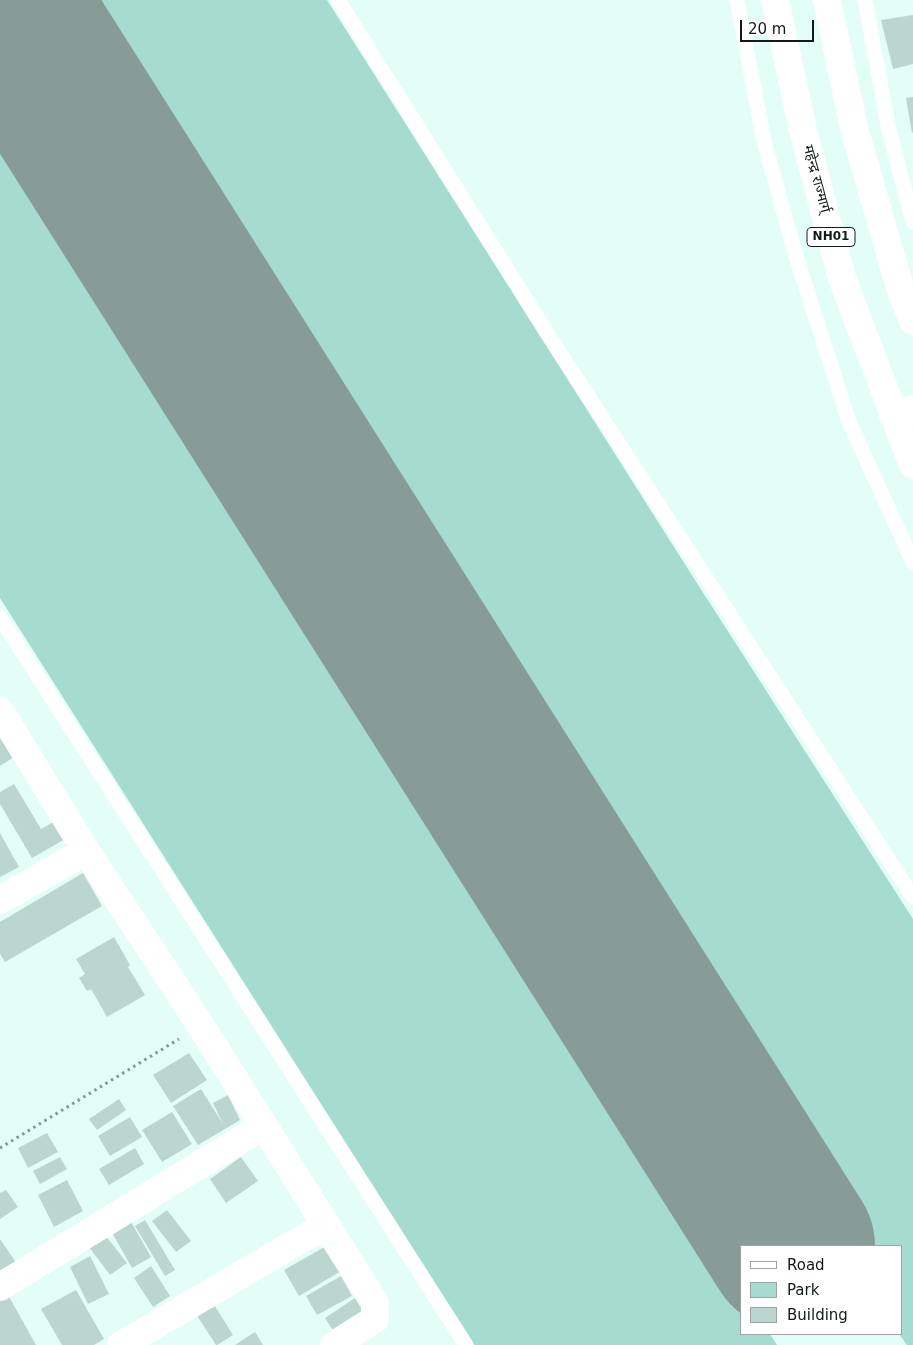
<!DOCTYPE html>
<html>
<head>
<meta charset="utf-8">
<style>
  body { margin:0 }
  #map { position:relative; width:913px; height:1345px; overflow:hidden; background:#e2fef7; font-family:"DejaVu Sans",sans-serif }
  canvas { display:block }
  .legend { position:absolute; left:740px; top:1245px; width:162px; height:90px; box-sizing:border-box; background:#fff; border:1px solid #9fa3a3; margin:0; padding:6px 9px; list-style:none; font-size:15px; color:#101a18 }
  .legend li { display:flex; align-items:center; gap:10px; height:25px }
  .legend b { width:25px; border:1px solid #9fa3a3 }
  .scale { position:absolute; left:740px; top:20px; width:74px; height:22px; box-sizing:border-box; border:2px solid #101a18; border-top:0; padding-left:6px; font-size:15px; line-height:18px; white-space:nowrap; color:#101a18; -webkit-text-stroke:4px #fff; paint-order:stroke }
</style>
</head>
<body>
<div id="map">
<canvas width="913" height="1345"></canvas>
<ul class="legend">
<li><b style="height:6px;background:#fff"></b>Road</li>
<li><b style="height:14px;background:#a6dbcf"></b>Park</li>
<li><b style="height:14px;background:#bbd6cf"></b>Building</li>
</ul>
<div class="scale">20 m</div>
</div>
<script>
const ctx = document.querySelector('canvas').getContext('2d');
ctx.lineJoin = 'round';
function fillPath(path, color) {
  ctx.fillStyle = color;
  ctx.fill(path, 'evenodd');
}
function strokePath(path, color, width, dash) {
  ctx.strokeStyle = color;
  ctx.lineWidth = width;
  ctx.lineCap = dash ? 'butt' : 'round';
  ctx.setLineDash(dash || []);
  ctx.stroke(path);
}
function drawText(font, color, halo, rows, align = 'center') {
  ctx.font = font + ' "DejaVu Sans","Noto Sans Devanagari",sans-serif';
  ctx.lineWidth = 4.5;
  ctx.setLineDash([]);
  ctx.textBaseline = 'middle';
  ctx.strokeStyle = halo;
  ctx.fillStyle = color;
  for (const [text, x, y, turn = 0] of rows) {
    ctx.save();
    ctx.translate(x, y);
    ctx.rotate((+turn || 0) * Math.PI / 180);
    ctx.textAlign = isNaN(turn) ? turn : align;
    if (halo) ctx.strokeText(text, 0, 0);
    ctx.fillText(text, 0, 0);
    ctx.restore();
  }
}
fillPath(new Path2D(`
  M54,0H327L693,577L913,919V1345H907L899,1334H902V1246H844Z
  M0,121L742,1289V1334H770L777,1345H474L0,598Z`), '#a6dbcf');
strokePath(new Path2D(`
  M2,0L791,1246`), '#889c97', 168);
fillPath(new Path2D(`
  M913,15V64L893,69L881,20Z
  M913,97V132L912,133L906,98Z
  M0,730L16,756L0,766Z
  M14,784L41,829L57,820L67,838L32,858L0,804V792Z
  M0,833L19,867L0,877Z
  M83,873L102,906L5,962L0,954V922Z
  M114,937L130,965L128,967L145,995L107,1017L91,989L87,991L79,978L85,974L76,959Z
  M189,1053L207,1080L171,1103L153,1075Z
  M201,1089L223,1124L213,1103L228,1095L240,1120L198,1145L173,1106Z
  M119,1099L126,1110L97,1130L89,1119Z
  M172,1112L192,1144L162,1162L142,1130Z
  M130,1117L142,1137L110,1156L98,1136Z
  M47,1133L58,1152L28,1168L18,1148Z
  M135,1148L144,1164L109,1185L99,1169Z
  M60,1157L67,1169L40,1184L33,1171Z
  M241,1157L258,1181L226,1203L210,1179Z
  M67,1180L83,1211L54,1227L38,1195Z
  M6,1190L18,1207L0,1219V1193Z
  M167,1210L191,1241L176,1252L152,1221Z
  M130,1220L151,1257L132,1268L111,1231Z
  M145,1220L175,1270L165,1276L135,1226Z
  M102,1231L127,1263L110,1275L86,1243Z
  M0,1239L17,1264L0,1272Z
  M328,1245L343,1270L299,1296L284,1270Z
  M90,1256L109,1294L88,1304L70,1267Z
  M151,1266L170,1296L153,1307L134,1278Z
  M341,1276L352,1296L317,1315L306,1296Z
  M76,1290L104,1339L94,1345H62L41,1309Z
  M7,1293L36,1345H0V1296Z
  M355,1298L367,1317L337,1337L325,1318Z
  M213,1303L233,1335L217,1345H216L196,1314Z
  M255,1332L263,1345H235Z`), '#bbd6cf');
strokePath(new Path2D(`
  M0,1148L179,1039`), '#849793', 3, [2.5, 4]);
strokePath(new Path2D(`
  M338,0L549,336L913,897
  M737,0L764,141L795,253L849,422L913,562
  M865,0L888,126L913,222
  M0,617L466,1345`), '#fff', 15);
strokePath(new Path2D(`
  M893,415L913,409
  M0,711L86,851
  M0,900L86,851L201,1026L375,1303V1319L334,1345
  M0,1287L263,1126
  M121,1345L326,1225`), '#fff', 28);
strokePath(new Path2D(`
  M775,0L803,130L842,278L913,465
  M827,0L854,128L900,288L913,321`), '#fff', 28);
for (const [x, y, w] of [
  [831,237,48]
]) {
  const box = new Path2D();
  box.roundRect(x - w / 2, y - 9.5, w, 19, 4);
  ctx.fillStyle = '#fff';
  ctx.fill(box);
  strokePath(box, '#101a18', 1);
}
drawText('bold 12px', '#101a18', null, [
  ["NH01",831,237]
]);
drawText('14px', '#101a18', '#fff', [
  ["महेन्द्र राज्मार्ग्",816,179,75]
]);
</script>
</body>
</html>
